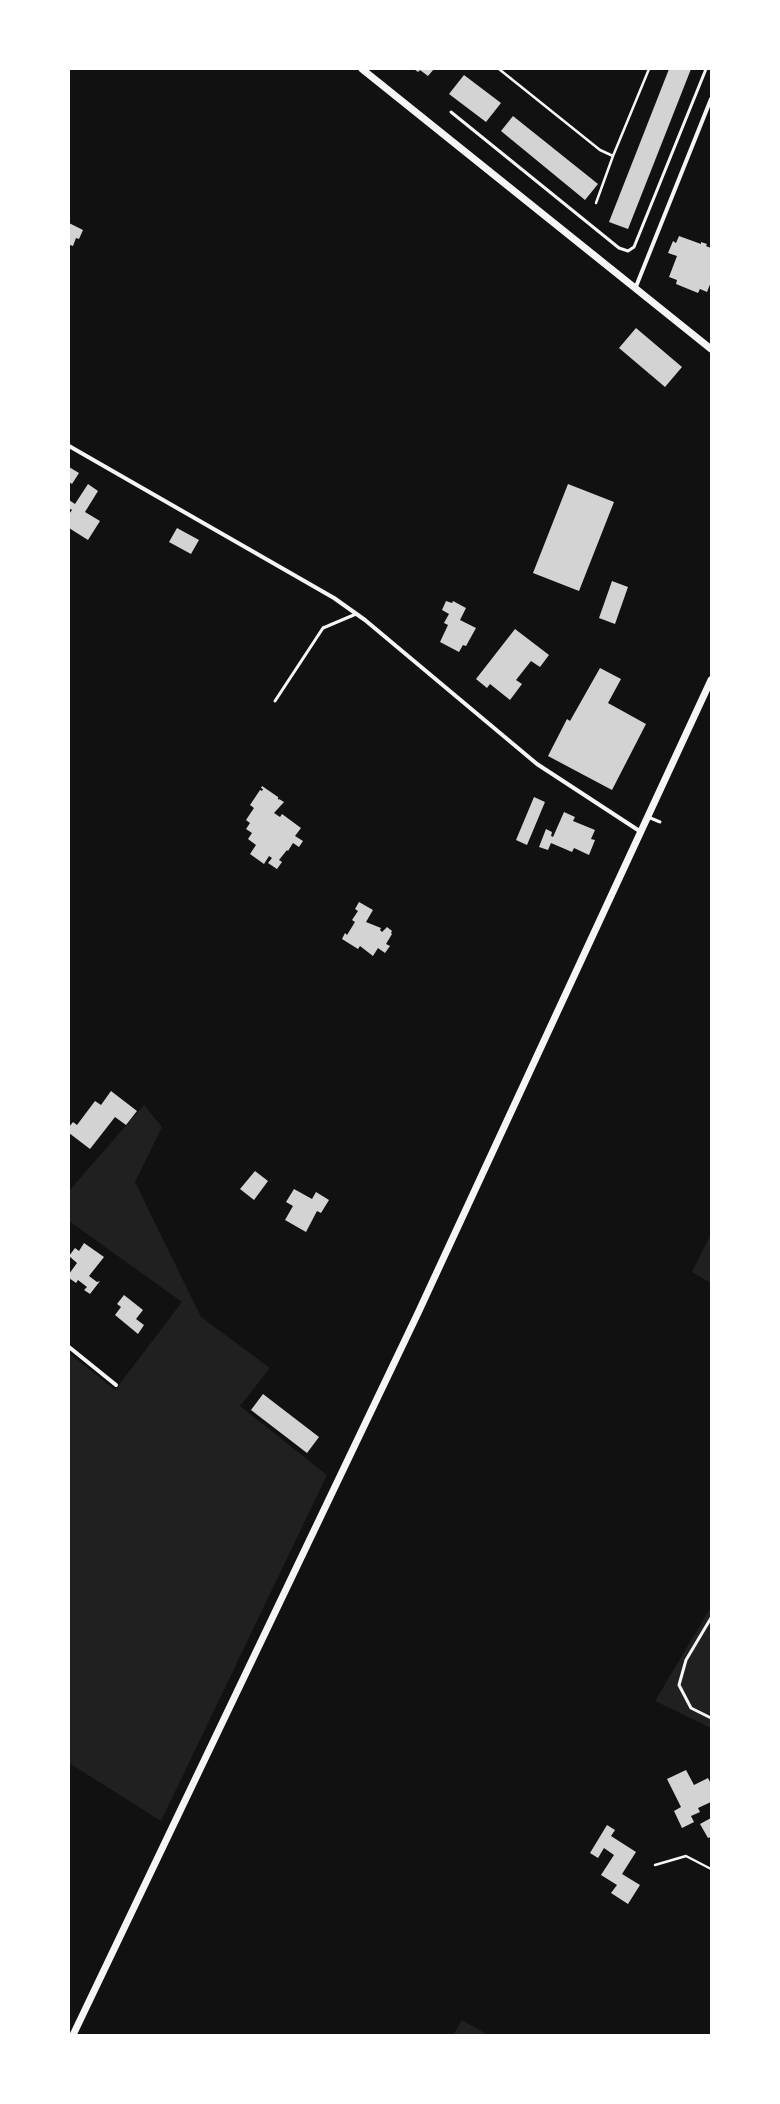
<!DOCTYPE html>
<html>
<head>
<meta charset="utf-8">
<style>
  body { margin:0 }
  #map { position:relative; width:780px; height:2104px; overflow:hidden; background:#111; font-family:Roboto,sans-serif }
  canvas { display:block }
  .frame { position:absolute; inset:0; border:70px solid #fff; pointer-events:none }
</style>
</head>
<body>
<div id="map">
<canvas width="780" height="2104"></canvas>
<div class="frame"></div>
</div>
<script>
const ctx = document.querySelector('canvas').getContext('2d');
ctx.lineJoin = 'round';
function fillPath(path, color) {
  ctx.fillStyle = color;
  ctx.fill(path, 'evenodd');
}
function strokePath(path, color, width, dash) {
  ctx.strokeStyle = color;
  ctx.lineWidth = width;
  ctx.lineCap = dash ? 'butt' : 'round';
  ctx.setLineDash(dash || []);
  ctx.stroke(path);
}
fillPath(new Path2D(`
  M144,1105L162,1127L135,1182L201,1317L270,1368L240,1406L327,1475L161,1821L69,1763V1353L115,1390L182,1302L69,1221V1191Z
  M711,1234V1283L692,1272Z
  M711,1607V1728L655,1701Z
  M462,2020L488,2035H453Z`), '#202020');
fillPath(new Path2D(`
  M414,69H434L428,76L420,70L418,72Z
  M669,69H691L628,229L609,222Z
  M464,75L501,103L486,122L449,94Z
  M513,116L598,184L585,200L501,131Z
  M69,223L83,230L79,239L76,238L73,246L70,245L69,248Z
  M679,236L701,244V242L707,244L706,246L711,248V282L707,292L700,289L698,293L676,284L677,280L669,277L677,256L668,253L673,241L676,243Z
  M636,328L682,367L665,387L619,348Z
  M69,467L79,473L72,484L69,482Z
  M88,484L98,491L85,512L100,521L88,540L69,528V514L72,510L69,508V500L75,504Z
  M568,484L614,502L579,591L533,573Z
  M177,528L199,540L191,554L169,542Z
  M612,581L628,587L615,624L599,618Z
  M446,601L452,603L453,601L466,608L460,620L476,628L466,646L463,645L459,652L440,642L448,625L444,623L449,614L442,610Z
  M515,629L549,655L540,667L531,661L516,680L522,684L510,700L490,684L487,688L476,679Z
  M600,668L621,679L608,703L646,724L612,790L548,756L567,719L570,721Z
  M262,786L278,797V800L279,799L284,802L274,813L280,817L282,814L301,828L295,836L303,841L299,847L293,843L288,851L287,850L279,860L282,862L277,869L268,863L272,858L269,856L264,864L250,854L256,845L248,839L252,833L246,829L250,823L246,820L254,808L250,805L260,790L262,791L263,789L261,788Z
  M534,797L545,802L527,845L516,840Z
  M564,812L575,817L573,821L595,830L591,839L595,840L589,855L574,848L572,852L551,843L548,850L539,847L546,829L552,832L551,836L553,837Z
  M359,902L373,910L366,922L381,928L380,930L382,932L387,927L392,931L391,933L392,934L386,944L390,946L385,953L378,948L373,956L360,946L358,949L342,939L345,933L347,935L355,922L352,920L358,911L355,909Z
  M111,1091L137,1111L126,1125L115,1117L90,1149L69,1133V1127L73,1122L77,1125L95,1101L101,1105Z
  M255,1171L268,1181L254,1200L240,1189Z
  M294,1189L312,1199L316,1192L329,1200L321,1213L317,1211L306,1232L285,1220L293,1206L286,1202Z
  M84,1243L104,1257L89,1276L97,1282L100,1281L90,1294L84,1290L87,1287L78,1280L76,1283L69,1278V1274L77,1263L69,1256L75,1248L79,1251Z
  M124,1295L143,1310L136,1319L144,1325L138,1334L115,1315L121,1307L117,1304Z
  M263,1394L319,1437L307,1453L251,1410Z
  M686,1770L694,1785L708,1778L711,1784V1802L698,1808L700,1812L691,1816L694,1822L682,1828L674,1811L681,1807L667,1779Z
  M711,1818V1837L708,1838L700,1824Z
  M607,1825L615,1830L611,1836L636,1852L622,1874L640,1885L628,1904L611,1893L617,1885L601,1875L614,1855L604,1848L598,1858L590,1853Z`), '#d3d3d3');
strokePath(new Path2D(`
  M499,69L600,150L613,156
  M596,203L613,156L649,69
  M655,1865L686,1856L711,1869`), '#f5f5f5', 2.5);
strokePath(new Path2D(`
  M451,112L619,248L628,251L634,247L706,69
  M275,701L323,628L356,614
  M648,817L660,822
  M711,1618L686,1660L679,1685L691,1708L711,1718`), '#f5f5f5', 3);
strokePath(new Path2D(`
  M635,289L711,99
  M69,446L334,598L365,620L537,764L641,832
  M69,1347L116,1385`), '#f5f5f5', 4);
strokePath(new Path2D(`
  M362,69L711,349
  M73,2035L418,1313L711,680`), '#f5f5f5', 7);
</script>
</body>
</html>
